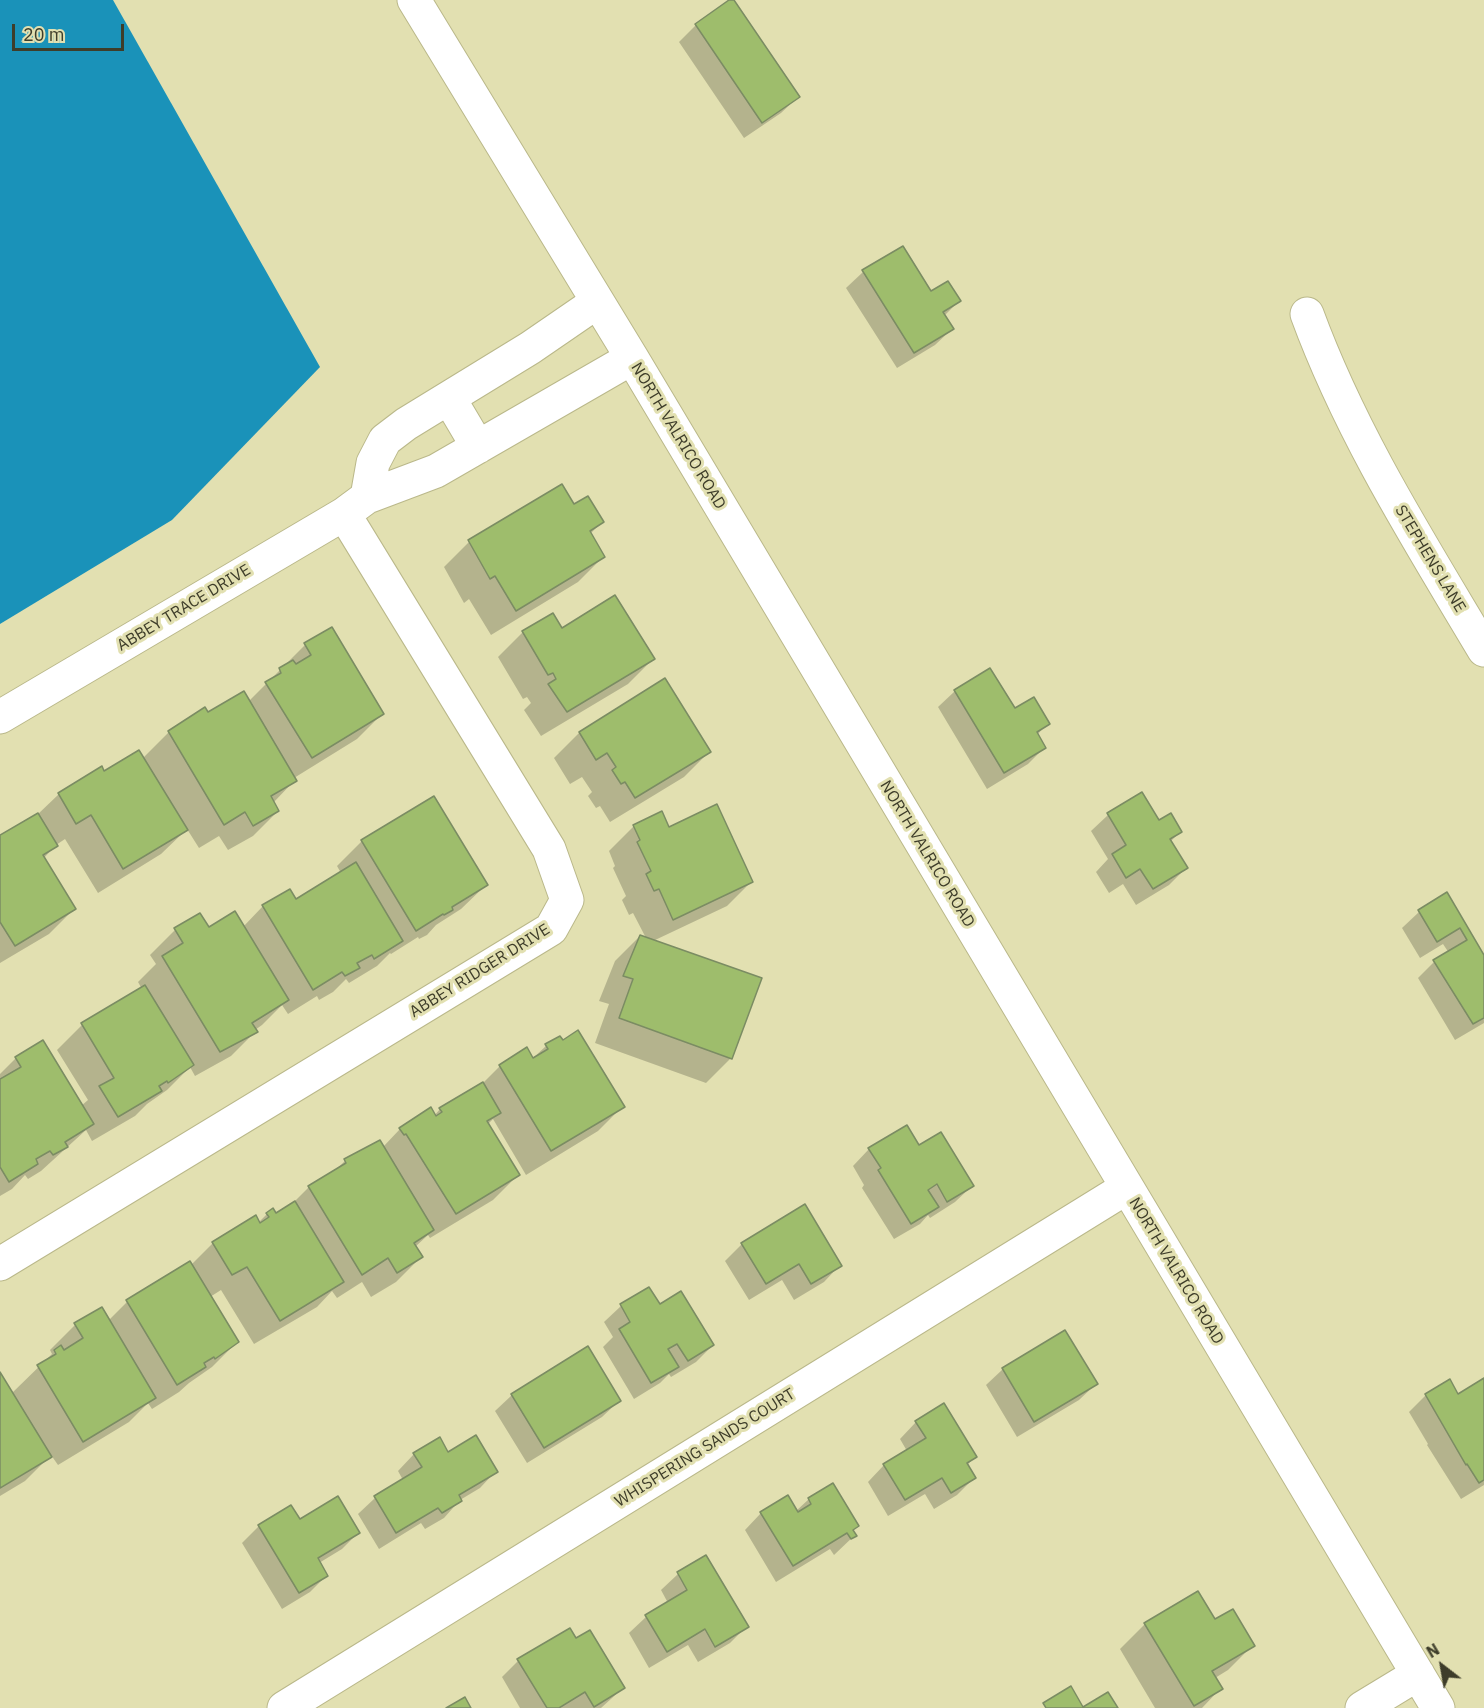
<!DOCTYPE html>
<html>
<head>
<meta charset="utf-8">
<style>
  body { margin:0 }
  #map { position:relative; width:1484px; height:1708px; overflow:hidden; background:#e2e0b1; font-family:"IBM Plex Sans",sans-serif }
  canvas { display:block }
  .north { position:absolute; left:1412px; top:1636px; width:60px; height:60px; -webkit-text-stroke:4px #e2e0b1; paint-order:stroke; rotate:329deg; font-size:16px; font-weight:700; line-height:24px; text-align:center; color:#3e3d2a }
  .north::after { content:''; display:block; margin:auto; width:21px; height:27px; background:#3e3d2a; clip-path:polygon(50% 0,100% 100%,50% 72%,0 100%) }
  .scale { position:absolute; left:12px; top:24px; width:112px; height:27px; box-sizing:border-box; border:3px solid #3e3d2a; border-top:0; padding-left:8px; font-size:18px; line-height:21px; white-space:nowrap; color:#3e3d2a; -webkit-text-stroke:4px #e2e0b1; paint-order:stroke }
</style>
</head>
<body>
<div id="map">
<canvas width="1484" height="1708"></canvas>
<div class="north">N</div>
<div class="scale">20 m</div>
</div>
<script>
const ctx = document.querySelector('canvas').getContext('2d');
ctx.lineJoin = 'round';
function fillPath(path, color) {
  ctx.fillStyle = color;
  ctx.fill(path, 'evenodd');
}
function strokePath(path, color, width, dash) {
  ctx.strokeStyle = color;
  ctx.lineWidth = width;
  ctx.lineCap = dash ? 'butt' : 'round';
  ctx.setLineDash(dash || []);
  ctx.stroke(path);
}
function drawText(font, color, halo, rows, align = 'center') {
  ctx.font = font + ' "IBM Plex Sans",sans-serif';
  ctx.lineWidth = 6;
  ctx.setLineDash([]);
  ctx.textBaseline = 'middle';
  ctx.strokeStyle = halo;
  ctx.fillStyle = color;
  for (const [text, x, y, turn = 0] of rows) {
    ctx.save();
    ctx.translate(x, y);
    ctx.rotate((+turn || 0) * Math.PI / 180);
    ctx.textAlign = isNaN(turn) ? turn : align;
    if (halo) ctx.strokeText(text, 0, 0);
    ctx.fillText(text, 0, 0);
    ctx.restore();
  }
}
fillPath(new Path2D(`
  M0,0H113L320,367L172,520L0,624Z`), '#1a92b9');
fillPath(new Path2D(`
  M732,0L798,97L781,113L744,138L679,42L696,25Z
  M903,248L930,293L959,301L944,316L952,329L935,345L897,368L846,288L863,272Z
  M573,506L602,522L590,534L603,557L578,582L491,635L469,599L464,603L444,567L469,542Z
  M331,629L382,714L357,739L294,778L295,780L273,803L278,811L253,836L228,850L219,836L199,848L187,829L161,854L98,893L65,839L56,845L43,859L74,909L49,934L0,963V837L37,815L59,794L104,773L143,758L169,732L208,714L248,702L305,645Z
  M561,630L653,659L628,684L541,736L524,710L531,703L527,697L523,699L498,657L523,632Z
  M665,680L709,752L684,777L610,822L600,806L596,808L588,796L592,792L582,777L570,784L554,758L579,733Z
  M955,691L1048,723L1037,735L1045,747L1028,764L987,789L938,707Z
  M1142,794L1158,822L1180,832L1170,842L1186,868L1169,885L1136,905L1123,884L1109,893L1096,872L1108,859L1091,831L1108,815Z
  M661,813L668,829L752,881L727,906L653,941L731,1058L706,1083L595,1043L609,1004L599,1001L615,961L640,936L646,938L633,913L629,915L622,900L626,896L613,868L615,866L609,851L634,826Z
  M362,841L486,885L461,909L436,925L427,935L419,939L418,937L391,954L390,953L377,966L349,983L346,979L333,992L319,1000L317,996L288,1014L282,1005L262,1025L255,1030L256,1031L231,1056L195,1076L190,1067L167,1090L147,1104L135,1116L92,1141L86,1130L41,1171L28,1179L25,1175L12,1189L0,1196V1074L16,1058L81,1106L88,1100L57,1050L82,1025L142,989L138,982L156,964L150,955L175,930L199,915L208,929L243,927L263,906L295,901L341,873L337,866Z
  M1446,894L1484,958V1023L1455,1040L1418,978L1434,962L1449,953L1443,944L1420,958L1402,928L1419,912Z
  M546,1046L623,1106L598,1131L526,1175L493,1119L487,1125L518,1175L493,1200L430,1238L428,1235L415,1247L421,1257L396,1282L371,1297L362,1282L337,1298L332,1291L317,1307L254,1344L221,1290L210,1297L237,1342L212,1367L189,1383L179,1392L152,1409L148,1403L129,1422L58,1465L51,1455L25,1481L0,1496V1374L12,1393L52,1354L50,1350L75,1325L101,1309L108,1321L127,1302L191,1265L213,1243L258,1223L267,1214L275,1215L289,1207L309,1187L334,1171L345,1161L383,1147L400,1129L434,1116L440,1109L482,1084L500,1066L532,1059Z
  M918,1147L972,1186L955,1202L930,1218L928,1215L920,1224L894,1239L862,1188L864,1185L853,1166L869,1149Z
  M742,1244L840,1265L824,1282L794,1300L782,1280L749,1300L725,1261Z
  M649,1289L659,1306L713,1345L696,1362L671,1377L669,1374L660,1383L634,1399L603,1347L613,1337L604,1322L621,1306Z
  M1003,1369L1096,1384L1079,1400L1017,1437L986,1385Z
  M1484,1380V1485L1461,1499L1427,1445L1428,1444L1409,1412L1426,1395L1458,1396Z
  M512,1395L619,1401L602,1417L527,1463L495,1411Z
  M916,1422L975,1457L966,1466L974,1478L957,1495L934,1509L925,1494L888,1516L868,1482L884,1465L907,1451L900,1439Z
  M414,1454H448L496,1471L480,1488L460,1500L444,1518L425,1529L421,1523L379,1549L358,1514L375,1498L403,1480L398,1471Z
  M809,1499L857,1526L852,1531L855,1535L834,1555L830,1549L776,1582L745,1530L761,1513L796,1511Z
  M300,1521L358,1533L342,1549L319,1563L326,1576L310,1592L282,1609L242,1543L259,1526Z
  M705,1557L747,1626L730,1643L698,1662L688,1645L649,1668L629,1633L646,1617L668,1603L661,1590L678,1574Z
  M1198,1593L1215,1621L1253,1645L1228,1670L1215,1678L1221,1688L1202,1708H1155L1120,1649L1145,1624Z
  M576,1640L623,1688L601,1708H520L502,1677L518,1661Z`), '#0003');
const building = new Path2D(`
  M729,0H734L800,97L762,123L695,24Z
  M903,246L931,291L948,281L961,301L943,312L954,329L914,353L862,270Z
  M562,484L574,504L588,496L604,522L590,531L605,557L516,611L495,576L490,579L468,540Z
  M615,595L655,659L567,712L548,684L556,679L553,673L548,675L522,631L553,613L562,628Z
  M332,627L384,714L312,758L265,682L281,673L279,668L293,660L296,664L311,655L304,643Z
  M990,668L1015,708L1034,697L1050,724L1037,732L1046,748L1004,773L954,690Z
  M665,678L711,752L635,798L625,782L621,784L612,770L616,767L607,753L596,760L579,732Z
  M244,691L297,781L271,796L279,811L253,826L245,812L224,825L168,731L205,707L208,712Z
  M139,750L188,830L123,869L91,815L76,824L58,793L102,766L104,771Z
  M1142,792L1159,820L1171,813L1182,832L1170,839L1188,868L1153,889L1140,869L1126,878L1112,854L1126,845L1107,813Z
  M434,796L488,885L452,907L453,910L444,915L443,914L416,931L361,840Z
  M717,804L753,882L673,920L659,889L654,891L646,874L651,871L637,842L640,840L633,825L662,811L669,827Z
  M38,813L58,846L43,855L76,909L15,946L0,922V835Z
  M356,862L403,941L374,959L372,955L357,963L360,968L345,976L342,972L313,990L262,905L290,889L296,899Z
  M1447,892L1484,955V1018L1473,1024L1433,960L1467,940L1460,928L1437,942L1418,910Z
  M235,911L289,1000L252,1023L258,1032L220,1052L162,956L183,943L174,928L200,913L209,927Z
  M640,935L762,978L732,1059L619,1018L633,979L623,976Z
  M145,985L194,1065L168,1083L167,1081L159,1086L162,1091L118,1117L99,1086L114,1078L81,1023Z
  M578,1030L625,1107L551,1151L499,1065L527,1047L533,1058L548,1049L545,1044L560,1036L563,1040Z
  M43,1040L94,1124L65,1142L68,1147L53,1155L50,1151L36,1159L38,1164L9,1182L0,1167V1079L21,1067L15,1057Z
  M483,1082L501,1113L487,1121L520,1175L456,1214L406,1134L404,1135L399,1128L431,1107L436,1116L442,1112L439,1108Z
  M907,1125L919,1145L941,1132L974,1186L947,1202L937,1184L928,1190L939,1207L911,1224L878,1170L881,1168L868,1148Z
  M380,1140L434,1230L414,1243L423,1257L397,1273L388,1258L362,1275L308,1186L346,1163L344,1159Z
  M295,1201L344,1282L280,1321L247,1267L232,1275L212,1242L256,1215L260,1223L269,1217L266,1213L273,1208L276,1213Z
  M805,1204L842,1266L811,1284L799,1264L766,1284L741,1243Z
  M190,1261L239,1342L215,1359L214,1357L204,1363L206,1367L177,1385L126,1300Z
  M649,1287L660,1304L681,1291L714,1345L688,1361L677,1344L668,1349L679,1367L651,1383L619,1329L630,1322L620,1304Z
  M102,1307L156,1398L83,1442L37,1365L56,1354L54,1350L61,1345L64,1350L83,1338L74,1323Z
  M1065,1330L1098,1384L1034,1422L1002,1368Z
  M588,1346L621,1401L544,1448L511,1394Z
  M0,1372L52,1457L0,1488Z
  M1484,1378V1480L1479,1483L1467,1464L1466,1465L1425,1394L1450,1379L1458,1394Z
  M944,1403L977,1457L967,1463L976,1478L951,1493L942,1478L905,1500L883,1464L926,1438L915,1421Z
  M476,1435L498,1472L459,1495L462,1501L442,1513L438,1508L396,1533L374,1496L422,1467L413,1453L440,1437L448,1452Z
  M833,1483L859,1526L853,1530L857,1536L851,1539L847,1533L793,1566L760,1512L788,1495L798,1512L811,1504L808,1498Z
  M338,1496L360,1533L318,1558L328,1576L299,1593L258,1525L291,1505L300,1519Z
  M706,1555L749,1627L715,1647L705,1629L667,1652L645,1615L687,1590L677,1572Z
  M1198,1591L1215,1619L1233,1609L1255,1646L1212,1671L1223,1689L1194,1706L1144,1623Z
  M570,1628L576,1638L590,1630L625,1688L594,1707L585,1692L559,1708H547L517,1659Z
  M1071,1686L1083,1707L1108,1692L1118,1708H1046L1043,1703Z
  M465,1697L471,1708H446Z`);
fillPath(building, '#9ebd6c');
strokePath(building, '#7b8c63', 1.5);
const minor = new Path2D(`
  M414,0L632,358L1438,1708
  M1307,314C1351,434 1419,541 1484,650
  M449,398L478,447
  M367,497L373,463L385,440L406,424L530,348L597,302
  M0,717L344,514L367,497L436,471L632,358
  M0,1264L551,929L567,900L549,849L344,514
  M284,1708L1126,1188
  M1362,1708L1418,1674`);
strokePath(minor, '#bab88a', 35);
strokePath(minor, '#fff', 33);
drawText('16px', '#3e3d2a', '#e2e0b1', [
  ["NORTH VALRICO ROAD",678,436,59],
  ["STEPHENS LANE",1430,559,59],
  ["ABBEY TRACE DRIVE",184,608,-31],
  ["NORTH VALRICO ROAD",927,854,59],
  ["ABBEY RIDGER DRIVE",480,971,-32],
  ["NORTH VALRICO ROAD",1176,1271,59],
  ["WHISPERING SANDS COURT",705,1448,-32]
]);
</script>
</body>
</html>
